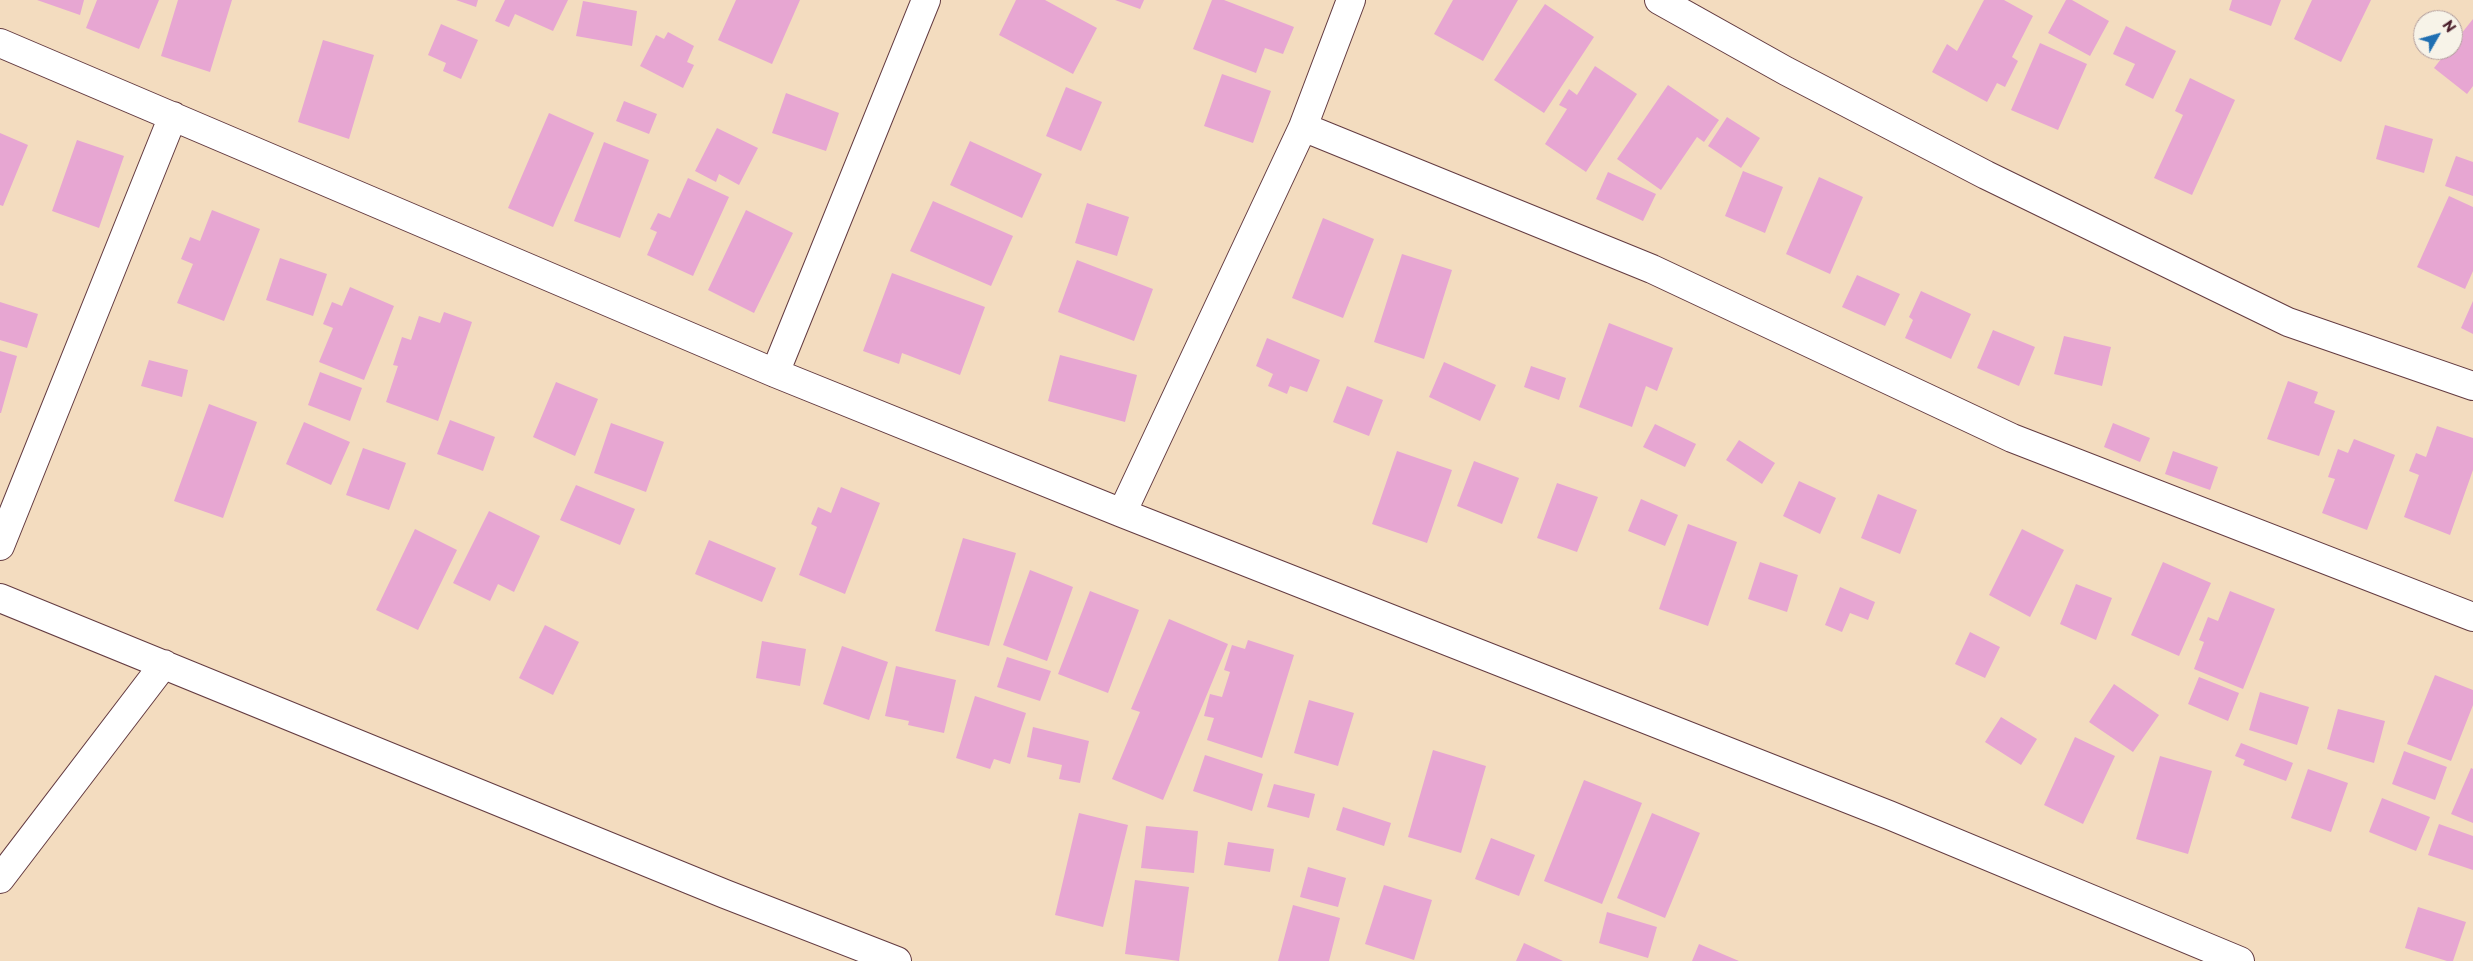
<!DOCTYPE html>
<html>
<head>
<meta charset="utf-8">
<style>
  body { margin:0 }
  #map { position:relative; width:2473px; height:961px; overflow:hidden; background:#f3dcbf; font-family:"Playpen Sans",sans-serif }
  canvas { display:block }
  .north { position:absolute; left:2413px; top:10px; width:50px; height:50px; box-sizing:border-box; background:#f7f3e8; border:1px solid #b29e9c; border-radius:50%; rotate:52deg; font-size:14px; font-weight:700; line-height:20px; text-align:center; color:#4a1f2b }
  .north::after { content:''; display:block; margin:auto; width:18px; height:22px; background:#1f6fb2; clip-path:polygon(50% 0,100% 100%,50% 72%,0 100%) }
</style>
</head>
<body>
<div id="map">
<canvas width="2473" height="961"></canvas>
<div class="north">N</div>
</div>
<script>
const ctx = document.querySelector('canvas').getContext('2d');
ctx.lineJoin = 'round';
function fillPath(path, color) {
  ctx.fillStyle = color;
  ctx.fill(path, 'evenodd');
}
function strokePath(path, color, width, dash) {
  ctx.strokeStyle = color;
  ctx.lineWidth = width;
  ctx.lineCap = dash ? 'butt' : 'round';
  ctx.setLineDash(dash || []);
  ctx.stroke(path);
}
fillPath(new Path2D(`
  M37,0H84L80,15Z
  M97,0H159L139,49L86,28Z
  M178,0H232L210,72L161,56Z
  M456,0H478L476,7Z
  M505,0H568L553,31L515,14L509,27L495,21Z
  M736,0H800L772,64L718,40Z
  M1016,0H1045L1097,28L1073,74L999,35Z
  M1115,0H1144L1140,9Z
  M1212,0H1224L1294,27L1283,54L1265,48L1256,73L1193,49Z
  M1453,0H1518L1483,61L1434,34Z
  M1984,0H2004L2033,16L2012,57L2018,61L2005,87L1997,83L1987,102L1932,72L1947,44L1957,51Z
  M2066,0H2072L2109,21L2090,56L2048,33Z
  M2232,0H2281L2271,26L2229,10Z
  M2312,0H2371L2341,62L2294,39Z
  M583,1L637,11L632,46L576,36Z
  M1545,4L1594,37L1544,113L1494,80Z
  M2473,19V86L2467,94L2434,68L2448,50H2453V44Z
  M441,24L478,40L461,79L443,71L446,63L428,55Z
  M2126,26L2176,51L2153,99L2125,85L2135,64L2113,54Z
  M668,32L694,46L687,62L694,65L683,88L640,66L656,35L664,39Z
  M323,40L374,55L349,139L298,122Z
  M2040,43L2087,64L2058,130L2011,110Z
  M1595,66L1637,94L1586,172L1545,144L1567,109L1559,105L1569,89L1577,95Z
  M1222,74L1271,91L1253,143L1204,126Z
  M2190,78L2235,100L2192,195L2154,178L2183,115L2175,111Z
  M1668,85L1719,120L1704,142L1697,137L1661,190L1617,159Z
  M1066,87L1102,102L1081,151L1046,136Z
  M786,93L839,113L826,151L772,133Z
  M624,101L657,114L649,134L616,121Z
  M549,113L594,133L553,227L508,208Z
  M1727,117L1760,138L1741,168L1708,146Z
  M2385,125L2433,139L2424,173L2376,159Z
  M717,128L758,148L739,185L719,174L716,182L695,171Z
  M0,133L28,145L3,206L0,205Z
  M77,140L124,156L99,228L52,211Z
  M970,141L1042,174L1022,218L950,185Z
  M604,142L649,160L620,238L574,221Z
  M2456,156L2473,162V196L2445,186Z
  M1743,171L1783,187L1765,233L1725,216Z
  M1608,172L1656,194L1643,221L1596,199Z
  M1819,177L1863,197L1830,274L1786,254Z
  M688,178L729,197L693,276L647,255L657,232L650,229L658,213L670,218Z
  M2449,196L2473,207V271L2465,289L2417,267Z
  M933,201L1013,236L991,286L910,251Z
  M1087,203L1129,217L1117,256L1075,243Z
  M212,210L260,229L224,321L177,303L193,264L181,259L190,237L200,241Z
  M746,210L793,233L754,313L708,290Z
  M1323,218L1374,239L1343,318L1292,298Z
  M1402,254L1452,270L1424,359L1374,342Z
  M280,258L327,274L313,316L266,300Z
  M1077,260L1153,289L1134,341L1058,312Z
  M892,273L985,307L960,375L902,353L899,364L863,351Z
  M1857,275L1900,294L1885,326L1842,307Z
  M350,287L394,306L364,380L319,362L333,328L323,324L332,302L342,306Z
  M1921,291L1971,314L1951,359L1905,338L1913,320L1909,317Z
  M2473,301V334L2461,328Z
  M0,302L38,314L27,348L0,340Z
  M444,312L472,322L438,421L386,402L398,366L393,365L402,337L411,340L419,316L440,323Z
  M1609,323L1673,348L1657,391L1646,386L1632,427L1579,407Z
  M1993,330L2035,347L2019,386L1977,368Z
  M2064,336L2111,347L2102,386L2054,374Z
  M1267,338L1320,360L1307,392L1290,386L1287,394L1268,386L1273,374L1256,366Z
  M0,351L17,356L1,413H0Z
  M1060,355L1137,375L1125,422L1048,401Z
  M149,360L188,370L182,397L141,386Z
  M1444,362L1496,385L1480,421L1429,397Z
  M1531,366L1566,378L1559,400L1524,387Z
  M320,372L362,388L350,421L308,405Z
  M2288,381L2318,392L2314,403L2335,411L2319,456L2267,439Z
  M556,382L598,399L575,456L533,437Z
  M1347,386L1383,400L1369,436L1333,422Z
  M209,404L257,422L223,518L174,501Z
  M450,420L495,437L483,471L437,454Z
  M304,422L350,442L331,485L286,464Z
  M611,423L664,442L646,492L594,473Z
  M2113,423L2150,438L2140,462L2104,447Z
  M1655,424L1696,444L1685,467L1643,447Z
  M2437,426L2473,438V470L2450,535L2404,517L2419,475L2409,471L2416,453L2426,457Z
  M2354,439L2395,455L2367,530L2322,513L2335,479L2328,477L2338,449L2348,453Z
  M1739,440L1775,463L1762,484L1726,460Z
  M363,448L406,463L389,510L346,495Z
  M1397,451L1452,470L1427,543L1372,524Z
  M2173,451L2218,467L2210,490L2165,474Z
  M1474,461L1519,478L1502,524L1457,506Z
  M1799,481L1836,498L1820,534L1783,516Z
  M1557,483L1598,497L1577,552L1537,538Z
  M576,485L635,509L620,545L560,520Z
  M841,487L880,503L845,594L799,575L817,527L811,524L818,507L831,513Z
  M1878,494L1917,510L1900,554L1861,538Z
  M1641,499L1678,515L1665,546L1628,531Z
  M489,511L540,536L514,592L498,584L490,601L453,583Z
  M1688,524L1737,542L1708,626L1659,609Z
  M415,529L457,550L418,630L376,610Z
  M2022,529L2064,550L2030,617L1989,595Z
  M963,538L1016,553L989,646L935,631Z
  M709,540L776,568L762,602L695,574Z
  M1760,562L1798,575L1787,612L1748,599Z
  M2163,562L2211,583L2179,656L2131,635Z
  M1030,570L1073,587L1047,661L1003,645Z
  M2076,584L2112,598L2096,640L2060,624Z
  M1840,587L1875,602L1868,620L1850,613L1842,632L1825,625Z
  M1090,591L1139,610L1108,693L1058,674Z
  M2230,591L2275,609L2243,689L2194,669L2204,642L2199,640L2208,617L2218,621Z
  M1169,619L1228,644L1163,800L1112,779L1140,712L1131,709Z
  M545,625L579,642L553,695L519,678Z
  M1970,632L2000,647L1985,678L1955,664Z
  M1248,640L1294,655L1262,758L1207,740L1214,718L1204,716L1210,694L1222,697L1230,672L1224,670L1232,645L1245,649Z
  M762,641L806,649L800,686L756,678Z
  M842,646L888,662L869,720L823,704Z
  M1007,657L1051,671L1040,701L997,687Z
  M896,666L956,680L944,733L908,725L909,721L885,716Z
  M2435,675L2473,690V705L2451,761L2407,744Z
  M2199,677L2239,693L2228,721L2188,704Z
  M2114,684L2159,715L2133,752L2089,722Z
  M2260,692L2309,707L2297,745L2249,730Z
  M975,696L1026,713L1010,764L994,759L990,769L956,758Z
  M1309,700L1354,713L1338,766L1294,753Z
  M2338,709L2385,721L2374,763L2327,749Z
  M2001,717L2037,739L2021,765L1985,742Z
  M1033,727L1089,741L1080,783L1059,779L1062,765L1027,757Z
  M2075,737L2115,756L2083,824L2044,805Z
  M2241,743L2293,763L2286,781L2243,765L2245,760L2235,756Z
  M1433,750L1486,766L1461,853L1408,837Z
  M2404,751L2447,767L2435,800L2392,784Z
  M1205,755L1263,774L1252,811L1193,791Z
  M2160,756L2212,771L2188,854L2136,839Z
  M2471,768L2473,769V823L2451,814Z
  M2308,769L2348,783L2331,832L2291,818Z
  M1584,780L1642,803L1602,904L1544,881Z
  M1274,784L1315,794L1309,818L1267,807Z
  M2382,798L2430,817L2416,851L2369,832Z
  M1343,807L1391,823L1384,846L1336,830Z
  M1079,813L1128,825L1103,927L1055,915Z
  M1652,813L1700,833L1665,918L1617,898Z
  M2439,824L2473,836V870L2428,855Z
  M1146,826L1198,831L1194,873L1141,868Z
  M1491,838L1535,855L1519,896L1475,879Z
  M1228,842L1274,849L1270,872L1224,865Z
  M1308,867L1346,878L1338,907L1300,897Z
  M1135,880L1189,887L1179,961L1125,954Z
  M1384,885L1432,900L1414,960L1365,944Z
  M1293,905L1340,918L1329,961H1278Z
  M2418,907L2466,922L2453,961H2447L2405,948Z
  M1607,912L1657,927L1648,958L1599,943Z
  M1524,943L1563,961H1516Z
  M1699,944L1739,961H1692Z`), '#e7a6d2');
const minor = new Path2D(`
  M1659,0L1786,71L1986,175L2288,322L2473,386
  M0,43L775,373L1122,513L1889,815L2240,961
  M1303,127L1652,269L2012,438L2473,617
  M775,373L926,0
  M1122,513L1303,127L1351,0
  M0,546L173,116
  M0,598L725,894L897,961
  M0,879L164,664`);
strokePath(minor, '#633b41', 30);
strokePath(minor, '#fff', 28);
</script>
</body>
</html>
